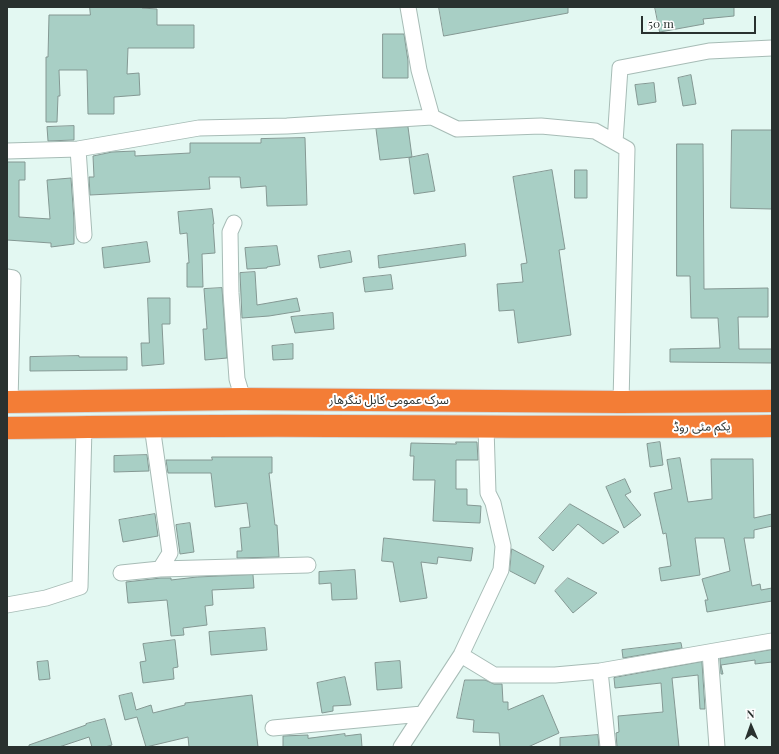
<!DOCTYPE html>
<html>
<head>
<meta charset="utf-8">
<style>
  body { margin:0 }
  #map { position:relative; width:779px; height:754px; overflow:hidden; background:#e3f8f2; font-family:"Playfair Display",serif }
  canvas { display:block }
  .frame { position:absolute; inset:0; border:8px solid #29312f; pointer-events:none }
  .north { position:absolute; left:731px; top:706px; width:40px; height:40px; -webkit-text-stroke:3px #fff; paint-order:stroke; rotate:358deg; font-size:11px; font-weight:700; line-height:16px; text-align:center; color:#29312f }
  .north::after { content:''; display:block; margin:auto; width:14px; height:18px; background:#29312f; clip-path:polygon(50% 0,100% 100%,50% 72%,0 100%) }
  .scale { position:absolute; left:641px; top:16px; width:115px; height:18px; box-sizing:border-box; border:2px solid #29312f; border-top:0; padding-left:5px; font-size:12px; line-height:14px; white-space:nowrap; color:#29312f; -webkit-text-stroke:3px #fff; paint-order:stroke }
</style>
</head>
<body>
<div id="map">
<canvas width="779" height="754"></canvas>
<div class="frame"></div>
<div class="north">N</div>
<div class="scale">50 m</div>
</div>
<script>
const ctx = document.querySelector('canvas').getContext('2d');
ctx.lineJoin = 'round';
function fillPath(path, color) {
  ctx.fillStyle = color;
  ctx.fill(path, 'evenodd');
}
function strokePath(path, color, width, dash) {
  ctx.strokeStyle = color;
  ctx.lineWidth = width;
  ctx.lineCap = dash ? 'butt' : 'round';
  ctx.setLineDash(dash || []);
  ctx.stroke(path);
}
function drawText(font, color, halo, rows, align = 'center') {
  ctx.font = font + ' "Playfair Display","Noto Sans Arabic",serif';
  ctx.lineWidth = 4;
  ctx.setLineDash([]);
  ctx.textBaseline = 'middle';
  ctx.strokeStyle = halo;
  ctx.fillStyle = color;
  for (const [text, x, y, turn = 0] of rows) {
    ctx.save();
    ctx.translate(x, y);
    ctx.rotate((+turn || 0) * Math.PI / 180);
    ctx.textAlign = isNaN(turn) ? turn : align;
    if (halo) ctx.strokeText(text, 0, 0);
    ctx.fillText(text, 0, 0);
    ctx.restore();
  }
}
const building = new Path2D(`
  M90,7H142V8L157,9V25H194V48H128L127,74L139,73L140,95L114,97V114H88L87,70H59L60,96H58L57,122H46V57H48L49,15H90Z
  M439,7H568V13L444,36Z
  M655,7H734V16L703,19L704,24L660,32Z
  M383,34H404L408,61V78H383Z
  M691,75L696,104L683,106L678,78Z
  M654,83L656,102L638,105L635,85Z
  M74,126V140L48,141L47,127Z
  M408,127L412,157L380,160L376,129Z
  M732,130H772V209L731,208Z
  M305,138L307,205L267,206L266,186L241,188L240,177H209L210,189L90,195L89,177H94L93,156L112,152L135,151V156L190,153V143H261V139Z
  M677,144H703L704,289L768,288V317H738L739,349H772V363L670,362V349L720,348L718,318H691L690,276H677Z
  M428,154L435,191L414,194L409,158Z
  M7,162H25V180H19V217L50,219L47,180L71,178L74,220V244L51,247V243L7,240Z
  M552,170L565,249L559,250L571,335L518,343L514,310L499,311L497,284L523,282L521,264L527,263L513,177Z
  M575,170H587V198H575Z
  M212,209L214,224H213L215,253L202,254L203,287H187V263H189L187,233L180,234L178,212Z
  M147,242L150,262L104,268L102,248Z
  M465,244L466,256L379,268L378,256Z
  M277,246L280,265L267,267V268L247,269L245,248Z
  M350,251L352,262L320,268L318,256Z
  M255,272L257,305L297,298L300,311L269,316L242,318L240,273Z
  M391,275L393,289L365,292L363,278Z
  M222,288L227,358L205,360L203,329H207L204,289Z
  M148,298H170V324H162L164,364L142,366L141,343H149Z
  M333,313L334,329L295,333L291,317Z
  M293,344V359L273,360L272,346Z
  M79,356V357H127V370L30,371V357Z
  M456,442H477L478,460H456V489H467V505L481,506L480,523L433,521L435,480H413L414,456H410L411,443L456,444Z
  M660,442L663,465L650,467L647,444Z
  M147,455L149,471L114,472V456Z
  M212,457H272V473H269L275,525H277L279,557L237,558V551H242L240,528L250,527L247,503L215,507L211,473H168L166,460H212Z
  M680,458L688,502L712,499L711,459H753L754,518L772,514V526L754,530V538H744L752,586L760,584L761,590L772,588V601L707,612L705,600H708L702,579L730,571L724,538H695L700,575L661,581L659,568L671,566L666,533L663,534L654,493L672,489L667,460Z
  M625,479L631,492L625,495L641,515L624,528L606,487Z
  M570,504L619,532L603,544L578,524L553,551L539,538Z
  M155,514L158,536L123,542L119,520Z
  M190,523L194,552L180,554L176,525Z
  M384,538L473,548L471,561L438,557L437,564L421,562L427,598L400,602L393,562L382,561Z
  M512,549L544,566L535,584L510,571Z
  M355,570L357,599L332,600L331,583L319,584V572Z
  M253,575L254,588L212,590L213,605L205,606L207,625L183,628L184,635L171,636L167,600L128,603L126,582L161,578H171V580L197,577Z
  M568,578L597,593L573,613L555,591Z
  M265,628L267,650L211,655L209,632Z
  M175,640L178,667L173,668L174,679L143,683L140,662L146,661L143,644Z
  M681,643L682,648L623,658L622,650Z
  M772,650V662L755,664V660L721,665L723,674H721L720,659Z
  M48,661L50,679L39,680L37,662Z
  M400,661L402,688L377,690L375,663Z
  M702,662L705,709H700L698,675L672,678L679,747H617L616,733L619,732L618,716L663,712L661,683L615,688L614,678Z
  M345,677L351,705L333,706V711L322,713L317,683Z
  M465,680H485L494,684H502L503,702H508V710L543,695L559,733L528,747H500L499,733L473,732L474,720L457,718Z
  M132,693L136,710L151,705L153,713L185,705V703L252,695L258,747H189L188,737L146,747L137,717L125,720L119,696Z
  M105,719L112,745L105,747H92L89,737L59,747H29V745L86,725V724Z
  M345,734V736L361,734L362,747H283V736L308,735V738Z
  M598,735L599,747H560V738Z`);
fillPath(building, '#a8cfc5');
strokePath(building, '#849893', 1);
const street = new Path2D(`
  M408,7L419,70L432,117L457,129L541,126L595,131L627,149L621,402
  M615,142L620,68L709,51L772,48
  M78,149L84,235
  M7,151L78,149L199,128L287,126L432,117
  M234,223L230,232L231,293L237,379L243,399
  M7,277L13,278L10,402
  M152,426L170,553L160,569
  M121,573L160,569L308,565
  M7,605L46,598L80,587L84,427
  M710,652L717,747
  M461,655L494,675H555L600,671L772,641
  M600,671L608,747
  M273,728L422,714
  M401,747L461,655L501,570L503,546L493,503L488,493L486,427`);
const highway = new Path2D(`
  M7,402L243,399L621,402L772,401
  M7,428C115,427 222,425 330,426C477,426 625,428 772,426`);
strokePath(street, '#a7bcb6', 17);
strokePath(highway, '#d4d6d5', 24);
strokePath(street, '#fff', 15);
strokePath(highway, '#f37d36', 22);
drawText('12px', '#29312f', '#fff', [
  ["سرک عمومی کابل ننگرهار",389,400],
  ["یکم مئی روڈ",702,427,-1]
]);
</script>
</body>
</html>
